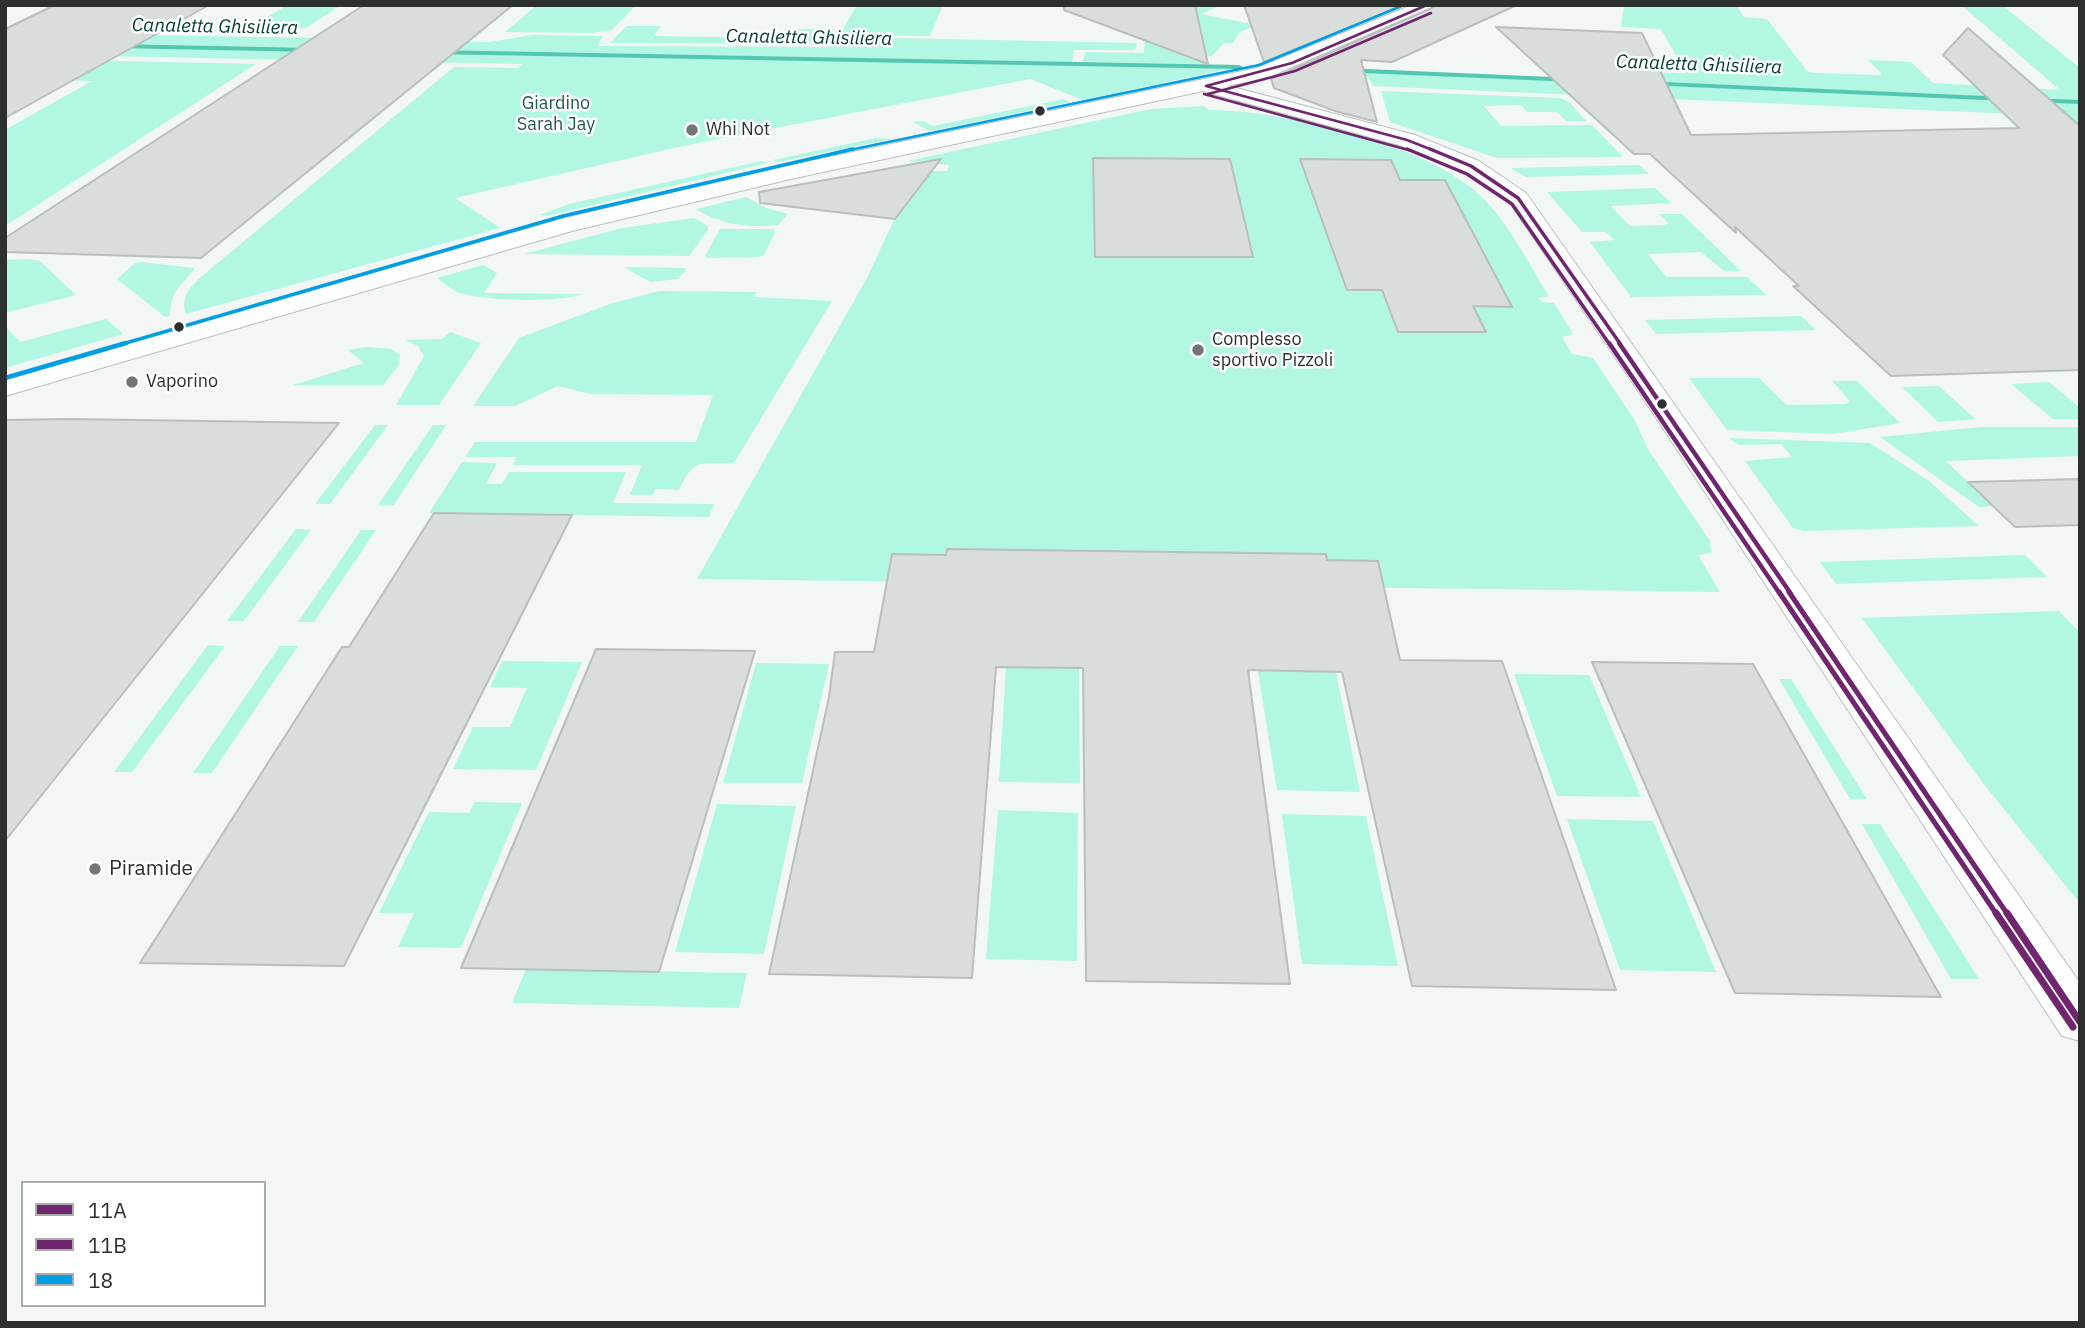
<!DOCTYPE html>
<html>
<head>
<meta charset="utf-8">
<style>
  body { margin:0 }
  #map { position:relative; width:2085px; height:1328px; overflow:hidden; background:#f2f7f5; font-family:"IBM Plex Sans",sans-serif }
  canvas { display:block }
  .frame { position:absolute; inset:0; border:7px solid #2c302f; pointer-events:none }
  .legend { position:absolute; left:21px; top:1181px; width:245px; height:126px; box-sizing:border-box; background:#fff; border:2px solid #abacac; margin:0; padding:9px 12px; list-style:none; font-size:21px; color:#2c302f }
  .legend li { display:flex; align-items:center; gap:14px; height:35px }
  .legend b { width:35px; border:2px solid #abacac }
</style>
</head>
<body>
<div id="map">
<canvas width="2085" height="1328"></canvas>
<div class="frame"></div>
<ul class="legend">
<li><b style="height:9px;background:#70266f"></b>11A</li>
<li><b style="height:9px;background:#70266f"></b>11B</li>
<li><b style="height:9px;background:#009fe3"></b>18</li>
</ul>
</div>
<script>
const ctx = document.querySelector('canvas').getContext('2d');
ctx.lineJoin = 'round';
function fillPath(path, color) {
  ctx.fillStyle = color;
  ctx.fill(path, 'evenodd');
}
function strokePath(path, color, width, dash) {
  ctx.strokeStyle = color;
  ctx.lineWidth = width;
  ctx.lineCap = dash ? 'butt' : 'round';
  ctx.setLineDash(dash || []);
  ctx.stroke(path);
}
function drawText(font, color, halo, rows, align = 'center') {
  ctx.font = font + ' "IBM Plex Sans",sans-serif';
  ctx.lineWidth = 5;
  ctx.setLineDash([]);
  ctx.textBaseline = 'middle';
  ctx.strokeStyle = halo;
  ctx.fillStyle = color;
  for (const [text, x, y, turn = 0] of rows) {
    ctx.save();
    ctx.translate(x, y);
    ctx.rotate((+turn || 0) * Math.PI / 180);
    ctx.textAlign = isNaN(turn) ? turn : align;
    if (halo) ctx.strokeText(text, 0, 0);
    ctx.fillText(text, 0, 0);
    ctx.restore();
  }
}
fillPath(new Path2D(`
  M287,5H341L306,28L251,27Z
  M537,5H636L612,30L592,33L505,32Z
  M857,5H943L930,36L852,35L842,31Z
  M1147,5H1222L1201,14L1256,25L1239,33L1233,43H1224L1212,56H1204V64L1082,62L1086,52L1144,53Z
  M1624,5H1736L1744,17L1767,19L1807,71L1812,73L1879,75L1882,74L1868,60L1911,62L1933,83L2060,90L1961,5H2002L2080,68V129L2060,116L1373,86L1368,77L1304,75L1313,70L2044,102L2041,99L1620,80L1616,72L1686,73L1661,29L1621,27Z
  M626,26H661L654,36L779,38L786,29H834L825,44L610,43Z
  M82,34L384,39L371,49L63,43Z
  M532,35L603,36L598,44L600,46L829,47L842,37L1137,43L1136,49L1132,50H1074L1072,62L381,49L395,40L489,42Z
  M57,47L366,52L353,61L49,55Z
  M377,53L1232,68L1083,100L1030,79L692,144L455,198L499,227L496,229L186,314C180,297 190,287 202,276L454,67L518,68L522,64L367,61Z
  M36,59L256,64L5,226V130L92,81L5,79Z
  M1381,91L1560,98L1569,102L1586,121H1566L1557,112H1527L1521,105L1484,106L1501,126L1592,125L1623,157L1497,158L1390,122Z
  M1064,99L1071,102L930,131L913,122L923,121L933,126Z
  M1204,106L1209,110C1284,110 1430,144 1484,199C1510,226 1529,264 1549,296L1539,298L1542,302L1554,303L1573,334L1562,337L1572,354L1593,358L1634,419L1649,451L1710,541L1711,553L1698,555L1720,592L697,579L867,278L893,222L916,192L926,171H947L949,165L907,161L1151,109Z
  M876,138L892,139L778,162L773,160Z
  M761,161L767,163L547,216L539,215L569,204Z
  M1639,165L1649,174L1526,177L1511,168Z
  M1655,188L1671,203L1611,206L1630,226L1665,225L1668,223L1659,214H1682L1741,271H1724L1701,252L1648,254L1666,277H1747L1766,295L1631,297L1590,242L1614,240L1606,232H1582L1547,192Z
  M746,197L766,208L788,214L778,225C748,228 721,225 696,209Z
  M694,218L708,226V230L689,256L524,254L622,228Z
  M720,229H774L775,233L764,255L758,257L708,258L705,256Z
  M29,259L40,261L76,295L5,313V260Z
  M141,262L195,268C181,287 171,288 170,316L165,317L117,279L135,263Z
  M483,265L497,273L484,293L582,294C558,303 485,301 460,293C452,290 444,283 437,278Z
  M624,267L685,268L686,270L678,279L650,282Z
  M659,291L756,292L754,297L832,301L734,463C699,465 695,456 679,490L655,489L653,495H630L642,465H513L516,457H465L475,442H696L713,395L590,394L558,386L515,406H473L519,338L610,304Z
  M1801,316L1816,330L1656,334L1645,320Z
  M106,319L123,334L5,368V326L20,342Z
  M450,332L481,343L439,405H396L424,356L418,346L405,340L442,339Z
  M366,347L391,349L400,355L399,365L383,385H293L364,363L348,350Z
  M1689,378H1759L1786,405L1846,404L1850,401L1832,381H1857L1900,423L1833,434L1727,430Z
  M2049,382L2080,408V419H2053L2011,384Z
  M1939,386L1975,419L1938,422L1902,387Z
  M375,425H388L330,504H315Z
  M433,425H446L394,505H378Z
  M1981,427H2080V456L1946,461L1993,506L1979,507L1880,437Z
  M1729,438L1870,443L1929,481L1979,526L1804,531L1793,528L1745,461L1792,457L1781,444L1738,445Z
  M462,462L497,463L486,484H502L509,472H626L613,503L714,504L709,517L429,513Z
  M296,529L311,530L244,621H227Z
  M361,530H376L314,622H298Z
  M2025,555L2047,577L1836,584L1820,562Z
  M2059,611L2080,633V914L2078,901L1983,783L1862,618Z
  M208,645L225,646L132,772H114Z
  M280,646H298L212,773H193Z
  M502,661L582,662L536,770L453,769L473,727H510L527,688L490,687Z
  M756,663L829,664L802,783H723Z
  M1006,667L1079,668L1080,783L999,782Z
  M1258,671L1336,672L1360,792L1277,790Z
  M1514,674L1589,675L1641,797L1557,796Z
  M1779,679H1791L1867,799H1850Z
  M475,802L522,803L461,948L398,947L414,913H379L429,812L469,813Z
  M717,804L796,806L764,954L675,952Z
  M998,810L1078,813L1077,961L986,959Z
  M1282,814L1366,816L1398,966L1302,964Z
  M1567,819L1653,821L1716,972L1620,970Z
  M1862,824H1880L1979,979H1951Z
  M526,969L747,973L739,1008L512,1003Z`), '#b2f6e4');
fillPath(new Path2D(`
  M115,44L317,48L321,50L317,52L112,48Z
  M433,50L1239,65L1243,67L1239,69L430,54Z
  M1344,68L1574,78L1578,80L1574,82L1341,72Z
  M1642,81L2007,97L2011,99L2007,101L1645,85Z
  M2027,98L2080,100V104L2030,102L2026,100Z`), '#54c7b1');
const building = new Path2D(`
  M55,5H209L5,118V29Z
  M364,5H513L201,258L5,252V238Z
  M1064,5H1195L1208,64L1064,10Z
  M1244,5H1404L1264,62Z
  M1438,5H1517L1392,62L1361,60L1377,122L1335,111L1274,88L1271,79Z
  M1496,27L1642,33L1691,135L2019,128L1943,55L1968,28L2080,126V370L1891,376L1793,286H1799L1735,227L1736,233L1650,154H1634Z
  M1093,158L1230,159L1253,257H1095Z
  M941,159L895,219L760,203L759,192Z
  M1300,159L1391,160L1400,180H1445L1512,307L1473,306L1486,332H1398L1382,290H1347Z
  M70,419L339,423L5,841V420Z
  M2080,479V525L2015,527L1968,482Z
  M434,513L572,515L344,966L140,963L342,647H349Z
  M947,549L1326,554L1327,560L1378,561L1400,660L1502,661L1616,990L1412,986L1342,672L1248,670L1290,984L1086,981L1083,668L996,667L972,978L769,974L829,697L835,652H874L892,554L946,555Z
  M596,649L755,651L659,972L461,968Z
  M1592,662L1753,664L1941,997L1735,993Z`);
fillPath(building, '#d9dddc');
strokePath(building, '#babebd', 2);
const street = new Path2D(`
  M1206,80L1415,135L1479,161L1526,193L2080,983V1041L2062,1036L1647,404L1510,203L1463,171L1399,145L1199,90L1196,86Z`);
const secondary = new Path2D(`
  M1412,5H1436L1269,77L795,178L572,231L5,396V378L565,218L795,164L1257,68Z`);
strokePath(street, '#bbbfbe', 2);
strokePath(secondary, '#bbbfbe', 2);
fillPath(street, '#fdfefe');
fillPath(secondary, '#fdfefe');
strokePath(new Path2D(`
  M1206,86L1407,140L1435,151
  M1206,86L1292,63L1427,5`), '#70266f', 2.5);
strokePath(new Path2D(`
  M1430,149L1471,166L1518,198L1621,345`), '#70266f', 3.5);
strokePath(new Path2D(`
  M1619,343L1791,594`), '#70266f', 4.5);
strokePath(new Path2D(`
  M1789,592L2008,915`), '#70266f', 5);
strokePath(new Path2D(`
  M2007,913L2080,1022`), '#70266f', 7);
strokePath(new Path2D(`
  M1204,94L1412,151
  M1208,94L1295,71L1431,13`), '#70266f', 2.5);
strokePath(new Path2D(`
  M1407,149L1467,174L1512,204L1610,345`), '#70266f', 3.5);
strokePath(new Path2D(`
  M1609,343L1780,594`), '#70266f', 4.5);
strokePath(new Path2D(`
  M1779,592L1997,915`), '#70266f', 5);
strokePath(new Path2D(`
  M1996,913L2073,1027`), '#70266f', 7);
strokePath(new Path2D(`
  M845,151L1259,65L1404,5`), '#009fe3', 2.5);
strokePath(new Path2D(`
  M119,345L563,216L853,149`), '#009fe3', 3.5);
strokePath(new Path2D(`
  M5,378L126,343`), '#009fe3', 4.5);
for (const [x, y, r, color] of [
  [1040,111,6,"#2c302f"],
  [692,130,7,"#717674"],
  [179,327,6,"#2c302f"],
  [1198,350,7,"#717674"],
  [132,382,7,"#717674"],
  [1662,404,6,"#2c302f"],
  [95,869,7,"#717674"]
]) {
  const dot = new Path2D();
  dot.arc(x, y, r, 0, 2 * Math.PI);
  ctx.fillStyle = color;
  ctx.fill(dot);
  strokePath(dot, '#fff', 2.5);
}
drawText('18px', '#225a4c', '#fff', [
  ["Giardino",556,104],
  ["Sarah Jay",556,125]
]);
drawText('18px', '#2c302f', '#fff', [
  ["Whi Not",706,130],
  ["Complesso",1212,340],
  ["sportivo Pizzoli",1212,361],
  ["Vaporino",146,382]
], 'left');
drawText('italic 19px', '#003d31', '#fff', [
  ["Canaletta Ghisiliera",215,27,1],
  ["Canaletta Ghisiliera",809,38,1],
  ["Canaletta Ghisiliera",1699,65,2]
]);
drawText('21px', '#2c302f', '#fff', [
  ["Piramide",109,869]
], 'left');
</script>
</body>
</html>
